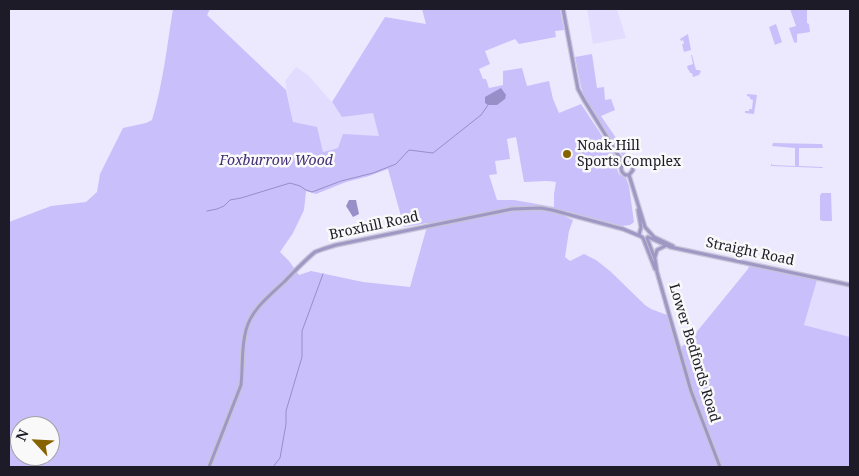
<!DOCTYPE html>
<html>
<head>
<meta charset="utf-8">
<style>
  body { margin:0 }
  #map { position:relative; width:859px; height:476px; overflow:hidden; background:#ece9ff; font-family:"Noto Serif",serif }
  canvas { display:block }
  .frame { position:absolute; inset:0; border:10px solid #1d1b27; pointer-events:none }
  .north { position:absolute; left:10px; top:416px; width:50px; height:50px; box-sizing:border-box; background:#f9f9f9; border:1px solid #a1a0a5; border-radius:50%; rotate:295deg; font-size:14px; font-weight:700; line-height:20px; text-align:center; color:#1d1b27 }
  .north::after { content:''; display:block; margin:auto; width:18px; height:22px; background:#876200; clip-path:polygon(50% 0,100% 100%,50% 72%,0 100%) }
</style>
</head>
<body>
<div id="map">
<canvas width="859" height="476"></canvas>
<div class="frame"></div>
<div class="north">N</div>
</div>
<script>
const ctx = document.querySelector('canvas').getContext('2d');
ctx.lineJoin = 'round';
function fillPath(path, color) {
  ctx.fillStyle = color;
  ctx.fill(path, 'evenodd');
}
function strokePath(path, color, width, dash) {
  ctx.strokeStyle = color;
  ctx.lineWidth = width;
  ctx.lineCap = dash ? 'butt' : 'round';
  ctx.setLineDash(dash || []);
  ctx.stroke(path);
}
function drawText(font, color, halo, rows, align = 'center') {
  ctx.font = font + ' "Noto Serif",serif';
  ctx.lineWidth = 5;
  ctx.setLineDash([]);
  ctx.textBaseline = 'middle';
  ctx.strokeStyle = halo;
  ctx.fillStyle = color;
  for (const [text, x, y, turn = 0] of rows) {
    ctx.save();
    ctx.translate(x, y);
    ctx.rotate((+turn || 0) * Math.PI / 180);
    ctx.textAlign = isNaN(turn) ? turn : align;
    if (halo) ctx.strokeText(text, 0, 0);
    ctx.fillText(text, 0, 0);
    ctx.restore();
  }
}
fillPath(new Path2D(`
  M587,9H617L626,38L593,44Z
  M296,67L308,75L330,100L342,117L373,112L380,137L322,152L293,122L285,81Z
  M817,280L850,287V337L804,325Z`), '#e2dcff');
fillPath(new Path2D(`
  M173,9H210L207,15L286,90L293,122L317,127L323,152L338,148L343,134L379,136L373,113L342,117L332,102L385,17L426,24L422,9H560L564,30L555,31L556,37L519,44L515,39L485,51L490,64L479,69L483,79H486L489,88L503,85V71L522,68L527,86L549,81L553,99L559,113L581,104L618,160L620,166L617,169L619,174L626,178L629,186L634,222L630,225L622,226L566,211L564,216L573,220L569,231L565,257L570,261L584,254L596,260L610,271L645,305L651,309L667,315L677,350L690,340L748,269L749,266L817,280L804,325L850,337V467H9V222L51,206L86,202L97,192L100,174L123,128L146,123L152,120C163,84 167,46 173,9ZM516,137L524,182C536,182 545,180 556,182L554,194V207L514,200H497L489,175L497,174L495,161L510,159L507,139ZM388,169L404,227L428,223L410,287L363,282L311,271L299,275L289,261L280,252L293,233L304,210L306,191L316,194L346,182L369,176ZM20,426H50V456H20Z
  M790,9H807V23L809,24L810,32L797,34V42L796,43L794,42L789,28L796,26Z
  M776,24L782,42L775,45L769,27Z
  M688,34L691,50L684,52L682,44H684L683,40L681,41L680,39Z
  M592,54L597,88L604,87L605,100L611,99L615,110L601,116L625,151L628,160L624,158L586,101L581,87L575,57Z
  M691,55H692L696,70H699L701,71L699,75L693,77L692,73H690L689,70H688L687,66L693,64Z
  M747,94L757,95L754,114L745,113V111H749V109H752L753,100L750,99V97L747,96Z
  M773,143L822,144L823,148H799V166L823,167L822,168L771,166V163L772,165L795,166V148L772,146Z
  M822,193H831L832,221H823L820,220V195Z`), '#c9bffb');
fillPath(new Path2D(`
  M501,88L506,95L505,99L497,105H488L485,103V97Z
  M349,200H356L359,214L353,217L346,206Z`), '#988ec8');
strokePath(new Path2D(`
  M207,211L217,209L224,206L230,200L241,198L290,183L300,186L306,190L312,192L341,181L373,173L396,164L409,150L433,153L481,115L488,105
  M273,467L280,458L286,424V411L302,357V331L323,274`), '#988ec8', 1);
const minor = new Path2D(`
  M563,9L578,89L584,100L623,163
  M623,163L627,162L632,165L633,170L629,175
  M623,163L621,168L622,172L625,175H629
  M629,175L645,227L654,237L673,246
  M638,210L641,227L639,235L643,238L655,269
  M648,237L670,247L850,285
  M647,238L655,259L657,272L691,391L720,467
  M655,257L657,250L665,246
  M209,467L241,385C243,367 241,348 246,330C251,310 269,296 284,282C294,272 304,261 315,252L323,249L336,245L512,209L541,208L552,210L623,229L640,236`);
strokePath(minor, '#c7c4d8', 5.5);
strokePath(minor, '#9f98c4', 3);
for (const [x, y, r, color] of [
  [567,154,5,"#876200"]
]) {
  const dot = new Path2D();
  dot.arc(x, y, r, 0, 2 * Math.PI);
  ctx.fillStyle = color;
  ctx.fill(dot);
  strokePath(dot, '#f9f9f9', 2);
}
drawText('14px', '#1d1b27', '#f9f9f9', [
  ["Noak Hill",577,146],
  ["Sports Complex",577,162]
], 'left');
drawText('italic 14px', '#412e73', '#f9f9f9', [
  ["Foxburrow Wood",276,161]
]);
drawText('14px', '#1d1b27', '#f9f9f9', [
  ["Broxhill Road",374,226,-12],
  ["Straight Road",750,252,12],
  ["Lower Bedfords Road",694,353,73]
]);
</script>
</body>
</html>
